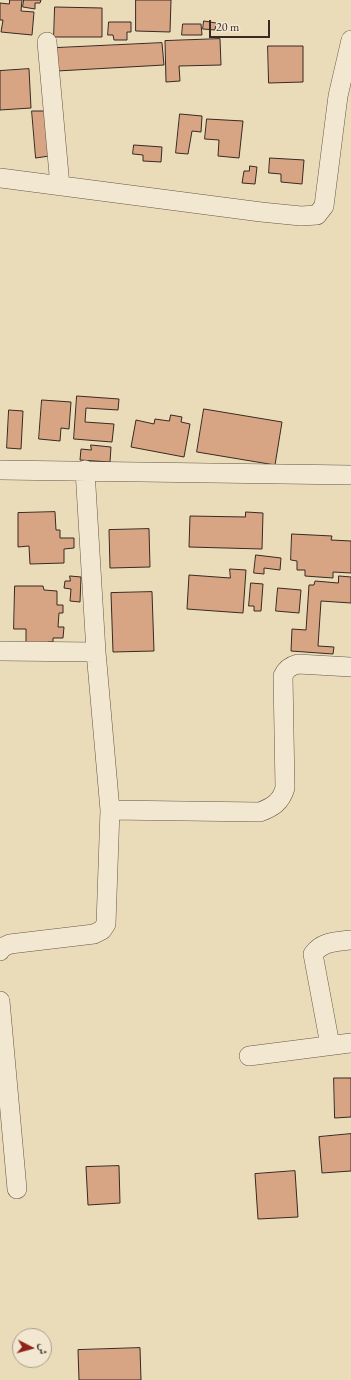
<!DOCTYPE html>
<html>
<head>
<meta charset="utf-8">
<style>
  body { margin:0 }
  #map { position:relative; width:351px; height:1380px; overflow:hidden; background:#ebdcb9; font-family:"EB Garamond",Amiri,serif }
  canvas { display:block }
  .north { position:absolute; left:12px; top:1328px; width:40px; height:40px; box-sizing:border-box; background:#f2e8d2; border:1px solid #a89c8c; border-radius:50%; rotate:96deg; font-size:11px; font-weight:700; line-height:16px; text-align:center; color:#382923 }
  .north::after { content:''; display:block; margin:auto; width:14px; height:18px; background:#8f2418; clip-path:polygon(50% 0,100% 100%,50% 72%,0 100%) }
  .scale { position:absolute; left:209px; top:20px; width:61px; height:18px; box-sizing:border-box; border:2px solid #382923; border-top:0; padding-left:5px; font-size:12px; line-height:14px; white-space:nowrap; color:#382923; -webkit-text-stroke:3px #f2e8d2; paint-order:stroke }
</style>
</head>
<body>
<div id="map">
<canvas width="351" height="1380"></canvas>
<div class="north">ش</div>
<div class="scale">20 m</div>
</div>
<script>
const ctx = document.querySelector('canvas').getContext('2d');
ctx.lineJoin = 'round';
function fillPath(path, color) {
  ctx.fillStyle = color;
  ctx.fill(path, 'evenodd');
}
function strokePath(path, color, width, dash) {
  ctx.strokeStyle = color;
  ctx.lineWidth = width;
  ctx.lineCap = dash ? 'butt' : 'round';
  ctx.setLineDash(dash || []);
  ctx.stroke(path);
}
const building = new Path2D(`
  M10,0H22L21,11L34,12L32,35L1,32L3,20H0V3L9,4Z
  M24,0H41L40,3H35V9L23,7Z
  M136,0H171L170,32L136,31Z
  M55,7L102,8V37H54Z
  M204,21L216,23L215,30L203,29Z
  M109,22H131V32H127V40H114L113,35H108Z
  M183,24H201L202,35H182Z
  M220,39L221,65L179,66L180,81L166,82L165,41Z
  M162,43L164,65L57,71L56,48Z
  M268,46H303V82L269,83Z
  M29,69L31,108L0,110V71Z
  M32,111H45L49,156L36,158Z
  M180,114L202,116L201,132L192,131L188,154L176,153Z
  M207,119L243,121L239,158L218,156L219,140L205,139Z
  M134,145L162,147L161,162L143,161V155L133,154Z
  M270,158L304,160L302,184L281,182V174L269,173Z
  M250,166L257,167L255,184L242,183L244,171H249Z
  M77,396L119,399L118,410L86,408L85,422L114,424L112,442L74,439Z
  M42,400L71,402L69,429L61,428L60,441L39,439Z
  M204,409L282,422L275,465L197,452Z
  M9,410L23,411L21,449L7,448Z
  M171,415L182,417L181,422L190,424L184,457L131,447L136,420L154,424L155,419L169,421Z
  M91,445L111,447L110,462L80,460L81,449L91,450Z
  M55,512L56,530H60V538H74V548L64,549V563L30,564L29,546L18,547V513Z
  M246,512L263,513L262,549L189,547L190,516L245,517Z
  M149,529L150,567L110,568L109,530Z
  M292,534L332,536L331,540L351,541V573L333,572V578L305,576V570H297V561L291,560Z
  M256,555L281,558L280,570L264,568V574L254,573Z
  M230,569L246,570L243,613L187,609L189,575L230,578Z
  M70,576L81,577L80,602L70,601L71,589L64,588L65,581H70Z
  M339,576L351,577V603L321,601L318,646L334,647L333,654L291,651L292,629L306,630L309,585H314L315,581L338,583Z
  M251,583L263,584L261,611H254V606H249Z
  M15,586H43L44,590L57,591V605H63V613H59L58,627H64L63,638H53V642H48V647H26V629H14Z
  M278,588L301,590L299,613L276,611Z
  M152,592L154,651L113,652L111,593Z
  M334,1078H351V1117L335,1118Z
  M351,1134V1171L322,1173L319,1137Z
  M119,1166L120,1203L88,1205L86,1167Z
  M295,1171L298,1217L258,1219L255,1174Z
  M140,1348L141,1380H79L78,1350Z`);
fillPath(building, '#d7a484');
strokePath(building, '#382923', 1);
const street = new Path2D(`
  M47,42L60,186
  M0,178L261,212L301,216L317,215L324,206L338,96L351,40
  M0,470L351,475
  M0,651L96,652
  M110,810L260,812C273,807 281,802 285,788L283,676C286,669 290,666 298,664L351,667
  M0,951L1,948L10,944L94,934L102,930L106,924L110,810L96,652L85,470
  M0,1001L17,1189
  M330,1045L313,954C323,941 336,942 351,940
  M249,1056L351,1043`);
strokePath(street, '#655648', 20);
strokePath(street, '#f2e8d2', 19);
</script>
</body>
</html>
